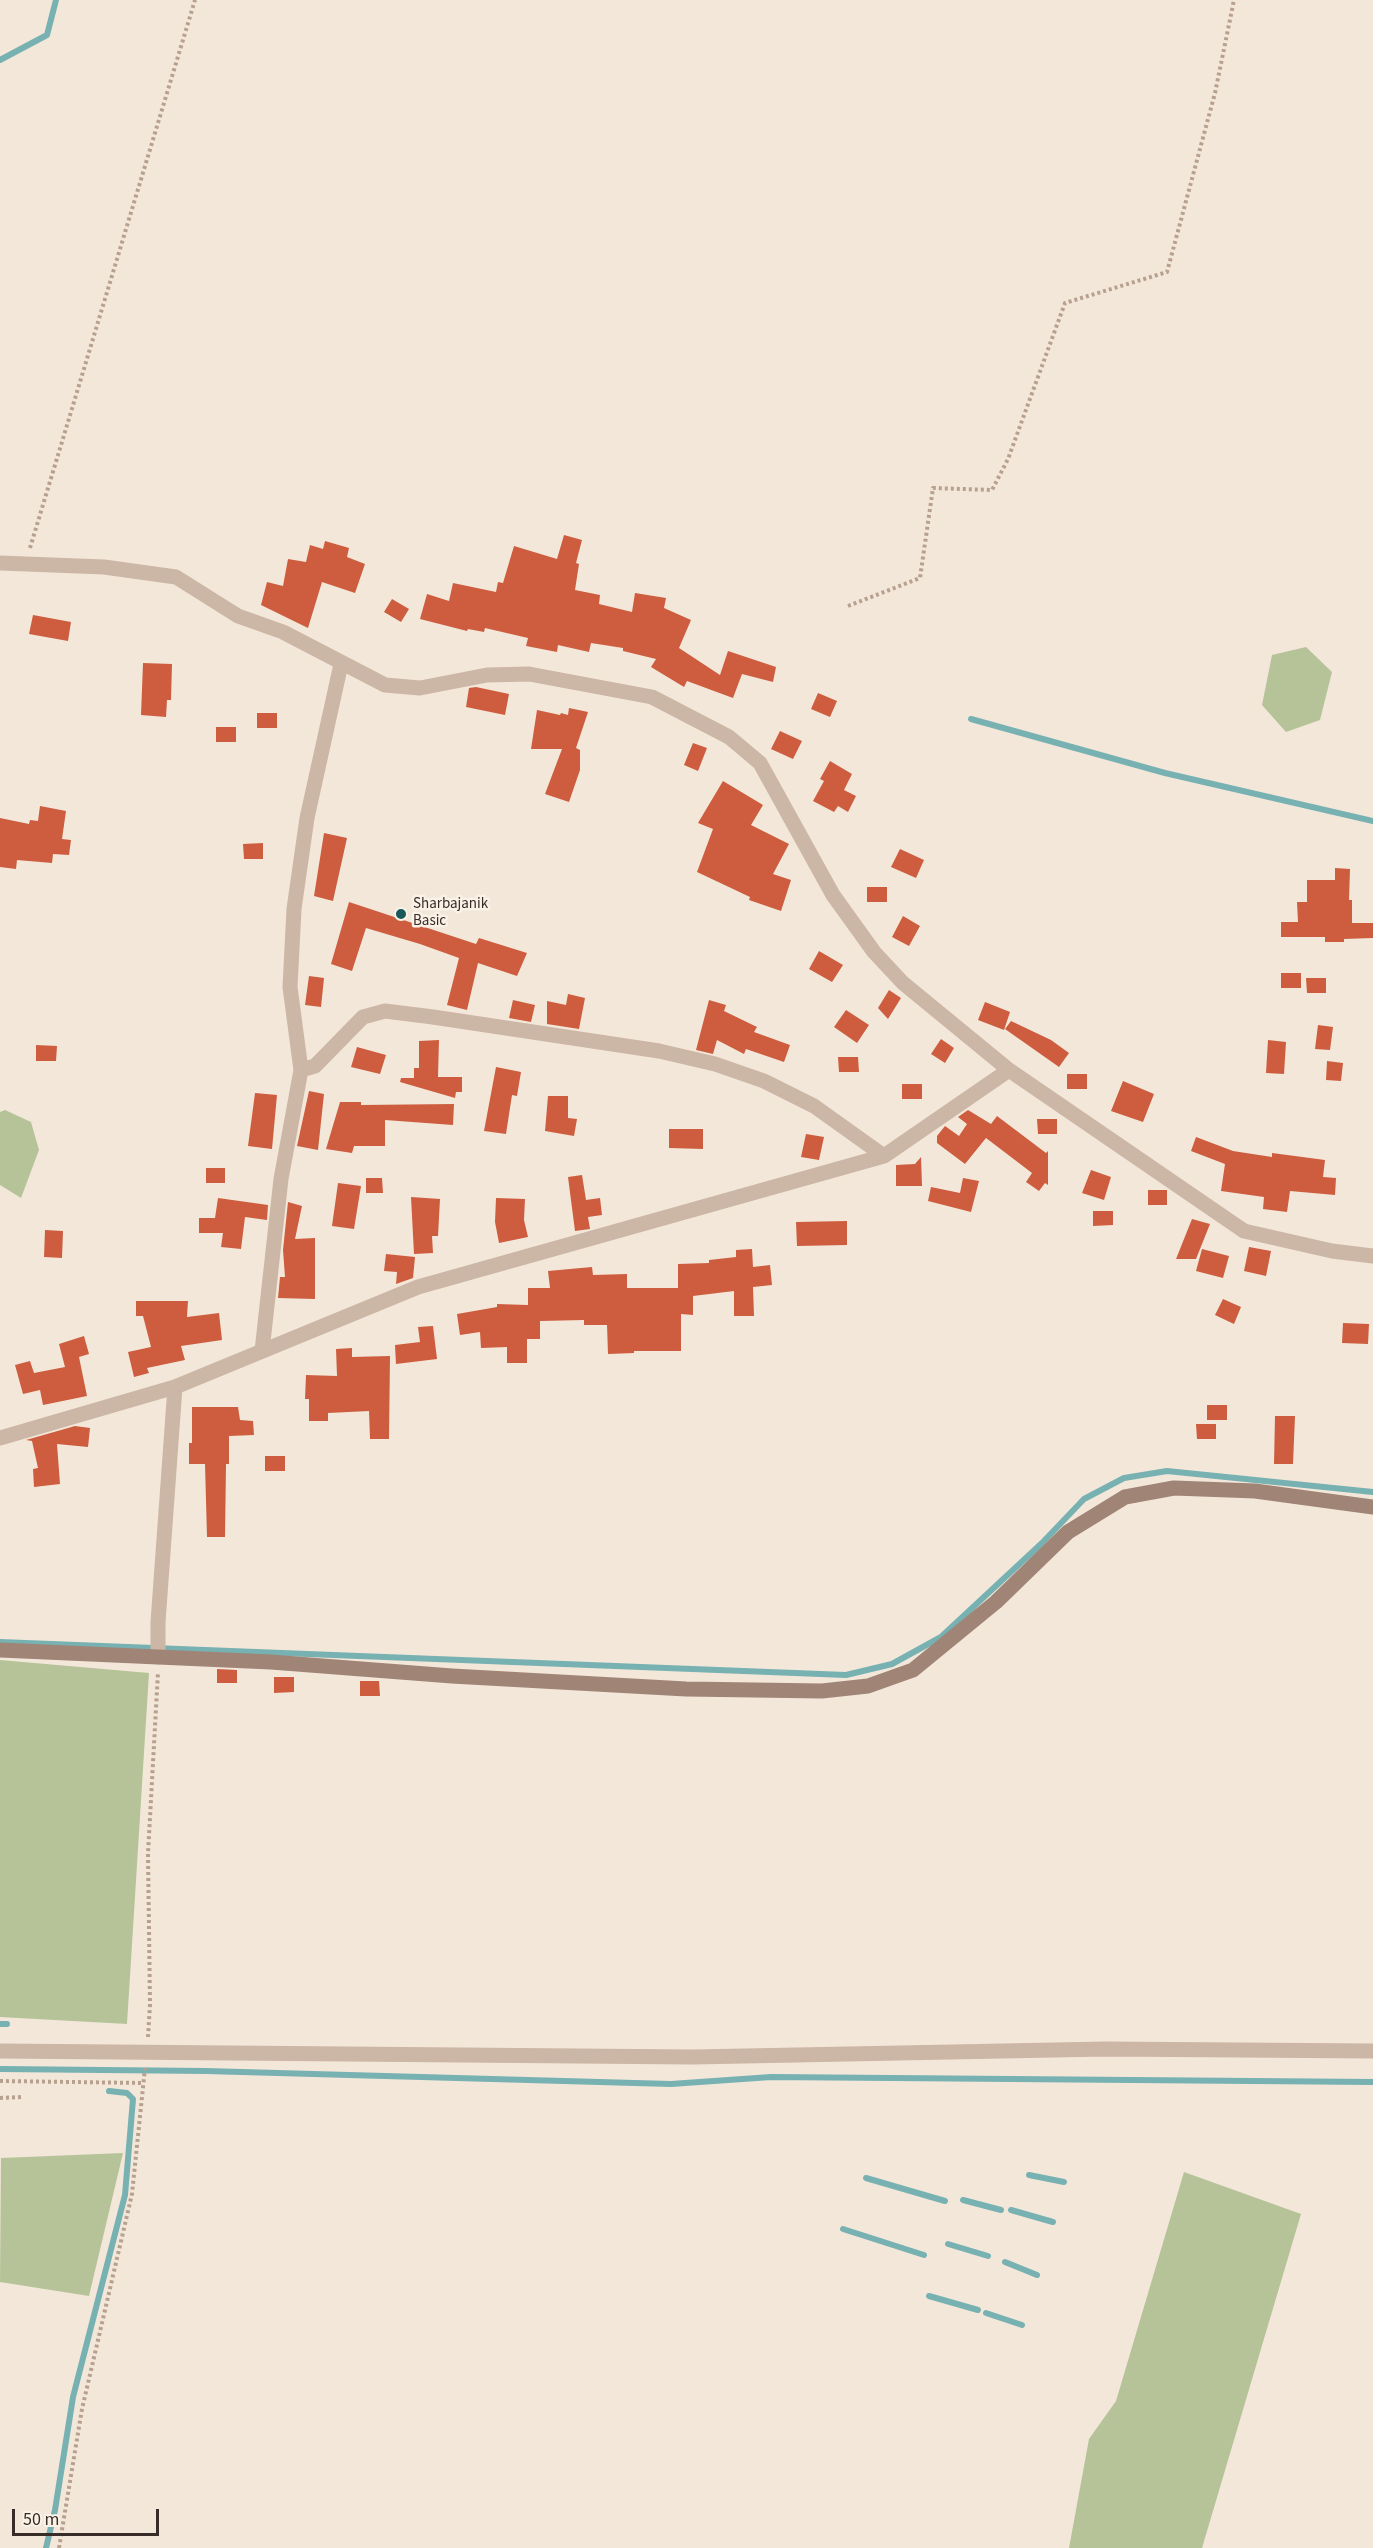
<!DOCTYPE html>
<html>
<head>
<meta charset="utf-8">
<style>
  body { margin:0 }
  #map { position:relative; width:1373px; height:2548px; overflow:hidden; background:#f3e7da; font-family:"Source Sans 3",sans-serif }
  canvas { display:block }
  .scale { position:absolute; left:12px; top:2509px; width:147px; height:27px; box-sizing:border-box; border:3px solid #372c27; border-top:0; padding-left:8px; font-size:18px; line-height:21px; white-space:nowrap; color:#372c27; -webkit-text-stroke:4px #faf1e7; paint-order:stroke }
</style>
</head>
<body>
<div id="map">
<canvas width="1373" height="2548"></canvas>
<div class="scale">50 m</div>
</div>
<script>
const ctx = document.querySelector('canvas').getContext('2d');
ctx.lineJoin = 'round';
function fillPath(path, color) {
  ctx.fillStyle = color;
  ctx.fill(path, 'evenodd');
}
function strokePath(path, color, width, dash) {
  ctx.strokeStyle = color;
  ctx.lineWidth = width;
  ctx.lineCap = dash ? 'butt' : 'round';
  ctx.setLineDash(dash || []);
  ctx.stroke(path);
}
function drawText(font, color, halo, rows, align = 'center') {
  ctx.font = font + ' "Source Sans 3",sans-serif';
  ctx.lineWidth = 5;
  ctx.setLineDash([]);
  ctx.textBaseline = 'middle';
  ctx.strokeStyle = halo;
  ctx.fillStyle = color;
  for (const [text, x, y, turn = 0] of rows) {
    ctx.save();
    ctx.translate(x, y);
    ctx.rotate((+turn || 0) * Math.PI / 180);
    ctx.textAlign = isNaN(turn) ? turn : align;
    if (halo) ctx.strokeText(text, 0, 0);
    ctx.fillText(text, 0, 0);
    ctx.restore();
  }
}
fillPath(new Path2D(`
  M1306,647L1332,672L1320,720L1286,732L1262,705L1272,655Z
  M5,1110L31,1122L39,1150L21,1198L0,1185V1112Z
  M0,1660L149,1673L127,2024L0,2017Z
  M123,2153L89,2296L0,2282L1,2158Z
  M1184,2172L1301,2214L1202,2548H1069L1089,2439L1116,2401Z`), '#b6c399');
strokePath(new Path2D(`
  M0,60L47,35L56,0
  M971,719L1165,773L1373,821
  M0,1642L846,1675L892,1664L941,1637L1042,1543L1084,1499L1124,1478L1167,1471L1373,1492
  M0,2024H7
  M0,2069L206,2071L671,2084L771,2077L1373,2082
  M1029,2175L1064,2182
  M866,2178L945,2201
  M963,2200L1001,2210
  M1011,2210L1053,2222
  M843,2229L924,2255
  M948,2244L988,2256
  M1005,2262L1037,2275
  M929,2296L978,2310
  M986,2313L1022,2325
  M46,2548L55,2510L73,2397L125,2195L133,2099L127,2093L109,2091`), '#77b1b2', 6);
fillPath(new Path2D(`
  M564,535L582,540L576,563L579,564L575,590L600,595L599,604L632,612L635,593L666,598L664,608L691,620L679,648L720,675L728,651L776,667L773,682L742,674L733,698L687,681L684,687L651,667L656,659L623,651V648L591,643L589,652L558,645L557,652L526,646L528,638L485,628L484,632L468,629L467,631L420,619L427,594L449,601L453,583L496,592L498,582L503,583L514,546L557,559Z
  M325,541L349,548L347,557L365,564L355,593L322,582L308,628L261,605L267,582L283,586L288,559L306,562L310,545L323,549Z
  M392,599L409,609L401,622L384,612Z
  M33,615L71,622L68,641L29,634Z
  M143,663L172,664L171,700H167L166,717L141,715Z
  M476,687L509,694L505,715L466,707L469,688Z
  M818,693L837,701L830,717L811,709Z
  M569,708L588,712L576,748L580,750V770L569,802L545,794L562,749H531L537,710L560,715L561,713L568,715Z
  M257,713H277V728H257Z
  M216,727H236V742H216Z
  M780,731L802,741L793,759L771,749Z
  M693,743L707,748L698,771L684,765Z
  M830,761L852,774L844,790L856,796L848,812L838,806L834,812L813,801L824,781L820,779Z
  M723,781L763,805L751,825L789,844L773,874L791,880L781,911L749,900L750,897L697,872L713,829L698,823Z
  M40,806L66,811L62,839L71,840L69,855L53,854L52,863L17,860L16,869L0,867V818L29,824L30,820L38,821Z
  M324,833L347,838L333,901L314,896Z
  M263,843V859H244L243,844Z
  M900,849L924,860L916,878L891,867Z
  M1335,868L1350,869L1349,900H1352V923H1373V938L1344,939V942H1325V937H1281V922H1298L1297,902H1307V880H1335Z
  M867,887H887V902H867Z
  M349,902L476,944L479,938L527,953L517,976L478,963L467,1010L447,1005L459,958L420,944L366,928L352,971L331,964Z
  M903,916L920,926L909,946L892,937Z
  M819,951L843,965L832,982L809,969Z
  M1281,973H1301V988H1281Z
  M309,976L324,978L321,1007L305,1005Z
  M1306,978H1326V993H1307Z
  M889,990L901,998L888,1019L878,1008Z
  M568,994L585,998L579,1029L547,1024V1001L566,1005Z
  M513,1000L535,1005L531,1022L509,1018Z
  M709,1000L726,1005L724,1011L757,1027L754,1032L790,1045L784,1062L746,1049L744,1054L717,1040L713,1054L696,1050Z
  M985,1002L1010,1012L1004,1030L978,1020Z
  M846,1010L869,1025L857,1043L834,1027Z
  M1011,1021L1051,1040L1069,1053L1059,1067L1005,1029Z
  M1318,1025L1333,1027L1330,1050L1315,1049Z
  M941,1039L954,1048L945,1063L931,1054Z
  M439,1040L438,1077H462V1092H456L455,1098L400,1082L401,1078H414V1068H419V1041Z
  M1268,1040L1286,1042L1284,1074L1266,1073Z
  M36,1045L57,1046L56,1061H36Z
  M357,1047L386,1055L380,1074L351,1067Z
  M838,1057H858L859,1072H839Z
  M1327,1061L1343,1063L1341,1081L1326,1080Z
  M496,1067L521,1072L517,1096L512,1095L506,1134L484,1131Z
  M1067,1074H1087V1089H1067Z
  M1123,1081L1154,1094L1143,1122L1111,1111Z
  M902,1084H922V1099H902Z
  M309,1091L324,1094L318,1150L297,1146Z
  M255,1093L277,1095L272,1149L248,1146Z
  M548,1096H568V1118L577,1119L574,1136L545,1131Z
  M340,1102H361V1105L454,1104L453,1125L385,1120V1146H354L352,1153L326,1149Z
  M968,1110L991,1124L997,1116L1046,1153L1048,1151V1185L1045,1183L1039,1191L1026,1182L1032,1173L986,1138L965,1164L937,1143V1136L945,1126L959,1136L967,1124L958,1117Z
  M1037,1119H1057V1134H1038Z
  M669,1129H703V1149L669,1148Z
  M806,1134L824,1137L819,1160L801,1157Z
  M1196,1137L1233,1151L1272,1157V1153L1325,1160L1323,1177L1336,1178L1335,1195L1290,1191L1287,1212L1263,1209L1264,1197L1221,1191L1225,1164L1191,1151Z
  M921,1157L922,1186H896V1165L915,1164Z
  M206,1168H225V1183H206Z
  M1091,1170L1111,1177L1104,1200L1082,1193Z
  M582,1175L586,1200L600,1198L602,1215L588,1217L590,1229L575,1231L568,1177Z
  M366,1178H382L383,1193H366Z
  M963,1178L979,1181L971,1212L928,1201L931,1187L960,1193Z
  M338,1183L361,1186L354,1229L332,1226Z
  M1148,1190H1167V1205H1148Z
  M411,1197L440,1199L438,1236H432L433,1253L414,1254Z
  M218,1198L268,1205L267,1220L245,1217L241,1249L221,1247L223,1233H199V1218H215Z
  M496,1198L525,1199L524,1220L528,1237L499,1243L495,1222Z
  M288,1202L302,1206L295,1239L315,1238V1299L278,1298L280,1277H285L283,1250Z
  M1093,1211H1113V1225L1093,1226Z
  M1192,1219L1210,1224L1196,1259H1176Z
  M847,1221V1245L797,1246L796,1222Z
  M45,1230L63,1231L62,1258L44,1257Z
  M1249,1247L1271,1251L1266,1276L1244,1271Z
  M752,1249L753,1267L770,1265L772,1285L753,1287L754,1316H734V1291L693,1296V1315L681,1314V1351H634V1353L608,1354L607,1325H584V1320L540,1321V1339H527V1363H507V1347L481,1348L480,1332L460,1335L457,1314L497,1307V1304L528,1305V1288H550L548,1271L592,1267L593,1275L627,1274V1288H678V1264L709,1263V1260L736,1257V1250Z
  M1202,1249L1229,1256L1223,1278L1196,1271Z
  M386,1254L415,1257L413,1278L396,1284L397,1272L384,1271Z
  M1223,1299L1241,1307L1234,1324L1215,1315Z
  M136,1301H188L187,1317L219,1313L222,1340L181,1346L185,1360L147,1368L149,1373L134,1377L128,1352L151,1347L143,1316H136Z
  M1343,1323L1369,1324L1368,1344L1342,1343Z
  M433,1326L437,1359L396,1364L395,1345L420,1342L418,1327Z
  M84,1336L89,1354L79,1357L87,1396L43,1405L40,1390L23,1394L15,1365L30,1361L34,1373L65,1367L59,1344Z
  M352,1348V1357L390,1356L389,1439H370L369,1411L328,1413V1421H309V1399H305L306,1375L337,1376L336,1349Z
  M1207,1405H1227V1420H1207Z
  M192,1407H238L240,1420L253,1421L254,1435L229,1436V1464H226L225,1537H207L205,1464H189V1443H192Z
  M1275,1416H1295L1293,1464H1274Z
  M1196,1424H1216V1439H1197Z
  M75,1426L90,1428L88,1447L57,1444L60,1484L34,1487L33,1469L38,1468L32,1441L26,1440Z
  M265,1456H285V1471H265Z
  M217,1669L237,1670V1683H217Z
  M274,1677H294V1692L274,1693Z
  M360,1681H379L380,1696H360Z`), '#cd5d3e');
strokePath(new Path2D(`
  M30,548L195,0
  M848,606L920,578L933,488L992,490L1008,459L1065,303L1167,272L1215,93L1234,0
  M148,2037L150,2005L148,1854L158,1672
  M0,2081L144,2083
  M0,2098L22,2097
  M59,2548L82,2409L132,2194L145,2068`), '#b8a08f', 4, [3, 3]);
strokePath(new Path2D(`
  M0,563L104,567L176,577L238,616L283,632L385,685L420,688L487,675L529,674L652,697L729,737L760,763L833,895L874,952L903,983L1009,1070
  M301,1070L315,1066L363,1017L385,1011L433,1017L659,1051L715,1064L764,1081L814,1106L884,1156
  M262,1351L281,1179L301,1070L290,987L294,909L307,818L341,664
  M0,1438L175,1387L418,1287L884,1156L1009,1070L1244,1231L1332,1251L1373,1256
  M158,1657V1622L175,1387
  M0,2051L693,2057L1106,2049L1373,2051`), '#ccb6a5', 15);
strokePath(new Path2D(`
  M0,1650L271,1662L452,1676L686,1689L822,1691L868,1686L913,1670L996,1602L1068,1532L1125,1497L1174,1488L1255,1491L1373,1507`), '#a08476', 15);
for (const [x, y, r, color] of [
  [401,914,6,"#1a585b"]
]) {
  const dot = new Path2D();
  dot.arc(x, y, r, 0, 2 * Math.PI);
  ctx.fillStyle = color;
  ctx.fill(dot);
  strokePath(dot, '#faf1e7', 2);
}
drawText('15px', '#372c27', '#faf1e7', [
  ["Sharbajanik",413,905],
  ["Basic",413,922]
], 'left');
</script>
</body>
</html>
